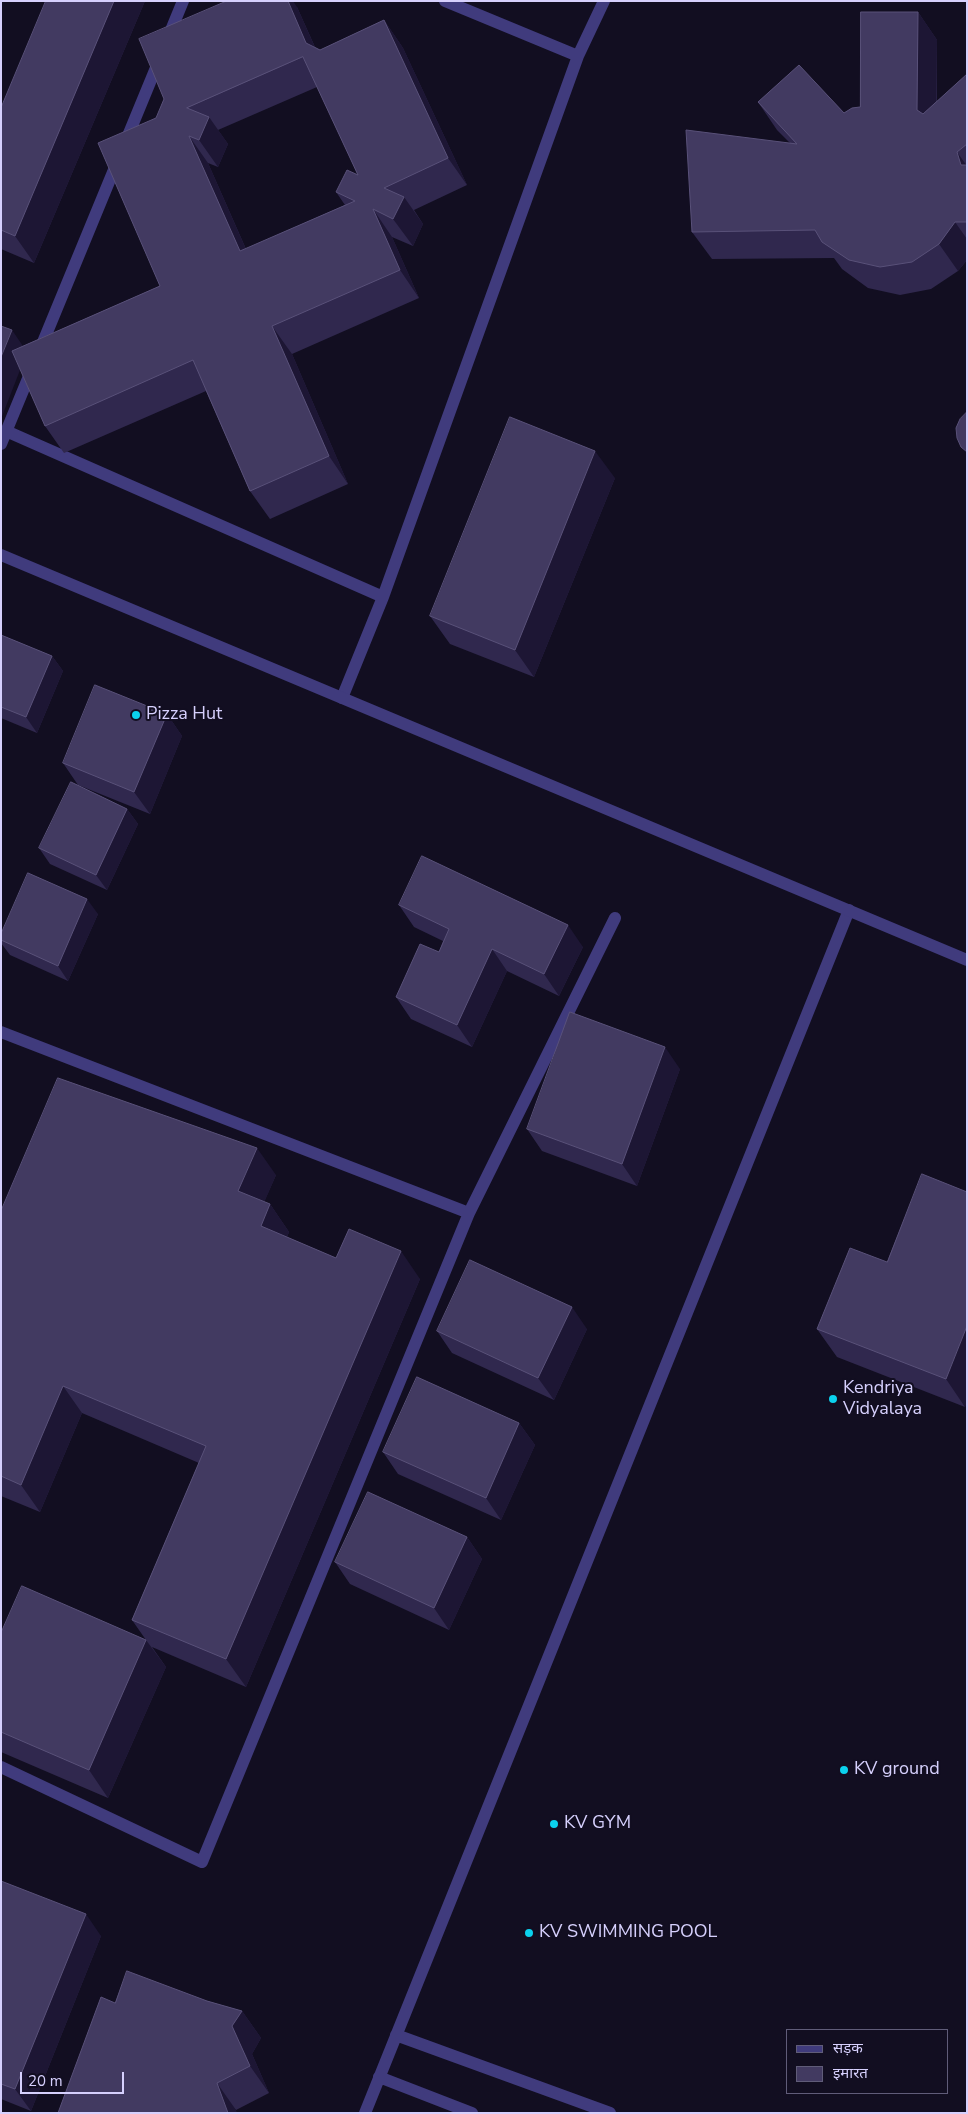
<!DOCTYPE html>
<html>
<head>
<meta charset="utf-8">
<style>
  body { margin:0 }
  #map { position:relative; width:968px; height:2114px; overflow:hidden; background:#120e21; font-family:"Nunito Sans","Noto Sans Devanagari",sans-serif }
  canvas { display:block }
  .frame { position:absolute; inset:0; border:2px solid #d6d0fd; pointer-events:none }
  .legend { position:absolute; left:786px; top:2029px; width:162px; height:65px; box-sizing:border-box; background:#120e21; border:1px solid #605c79; margin:0; padding:6px 9px; list-style:none; font-size:15px; color:#d6d0fd }
  .legend li { display:flex; align-items:center; gap:10px; height:25px }
  .legend b { width:25px; border:1px solid #605c79 }
  .scale { position:absolute; left:20px; top:2072px; width:104px; height:22px; box-sizing:border-box; border:2px solid #d6d0fd; border-top:0; padding-left:6px; font-size:15px; line-height:18px; white-space:nowrap; color:#d6d0fd; -webkit-text-stroke:4px #120e21; paint-order:stroke }
</style>
</head>
<body>
<div id="map">
<canvas width="968" height="2114"></canvas>
<div class="frame"></div>
<ul class="legend">
<li><b style="height:6px;background:#403b7d"></b>सड़क</li>
<li><b style="height:14px;background:#423a61"></b>इमारत</li>
</ul>
<div class="scale">20 m</div>
</div>
<script>
const ctx = document.querySelector('canvas').getContext('2d');
ctx.lineJoin = 'round';
function strokePath(path, color, width, dash) {
  ctx.strokeStyle = color;
  ctx.lineWidth = width;
  ctx.lineCap = dash ? 'butt' : 'round';
  ctx.setLineDash(dash || []);
  ctx.stroke(path);
}
function fillPath(path, color) {
  ctx.fillStyle = color;
  ctx.fill(path, 'evenodd');
}
function drawText(font, color, halo, rows, align = 'center') {
  ctx.font = font + ' "Nunito Sans",sans-serif';
  ctx.lineWidth = 4;
  ctx.setLineDash([]);
  ctx.textBaseline = 'middle';
  ctx.strokeStyle = halo;
  ctx.fillStyle = color;
  for (const [text, x, y, turn = 0] of rows) {
    ctx.save();
    ctx.translate(x, y);
    ctx.rotate((+turn || 0) * Math.PI / 180);
    ctx.textAlign = isNaN(turn) ? turn : align;
    if (halo) ctx.strokeText(text, 0, 0);
    ctx.fillText(text, 0, 0);
    ctx.restore();
  }
}
strokePath(new Path2D(`
  M445,1L578,56
  M167,40L183,1
  M6,431L383,597
  M1,444L160,58
  M342,698L383,597L578,56L604,1
  M1,1032L469,1213
  M1,1767L202,1862L469,1213L615,918
  M396,2035L610,2113
  M379,2077L472,2113
  M365,2113L849,910`), '#403b7d', 12);
strokePath(new Path2D(`
  M1,555L967,960`), '#403b7d', 12);
fillPath(new Path2D(`
  M46,1H145L34,263L1,249V108Z
  M297,7L315,47L320,50L384,20L403,48L467,185L414,210L423,224L413,246L392,237L419,298L292,354L348,484L270,519L250,491L206,391L64,453L45,426L20,369L23,346L160,286L156,118ZM317,87L358,175L336,192L345,205L246,249L208,163L218,167L228,144L218,130Z
  M918,12L937,40V102L967,74V260L958,271L931,289L900,295L868,288L842,269L834,258L712,259L692,232L790,143L777,130L758,102L844,113L860,107Z
  M615,478L534,677L450,644L430,616Z
  M1,635L52,656L63,671L37,733L1,718Z
  M167,714L182,736L150,814L78,785L63,763Z
  M127,809L138,824L107,890L50,864L39,848Z
  M399,905L583,947L559,996L507,971L472,1047L411,1019L396,997L439,952L443,941L414,927Z
  M98,914L68,981L10,955L1,943V934Z
  M680,1069L637,1186L542,1151L527,1129Z
  M276,1175L264,1202L270,1204L289,1232L287,1237L336,1258L420,1279L246,1687L152,1647L166,1667L108,1798L1,1752V1633L146,1640L132,1620L199,1463L82,1413L40,1512L1,1496V1211Z
  M887,1262L965,1407L837,1357L817,1329Z
  M587,1329L554,1400L452,1353L437,1331Z
  M519,1423L535,1445L501,1520L398,1474L383,1452Z
  M467,1537L482,1559L449,1630L350,1584L335,1562Z
  M1,1881L101,1936L31,2111L1,2099Z
  M207,2001L242,2011L261,2038L252,2054L269,2093L236,2110L115,2003Z`), '#30284e');
fillPath(new Path2D(`
  M114,1H145L34,263L15,236Z
  M288,1H293L297,7L325,70L306,43Z
  M918,12L937,40L936,138L917,110Z
  M384,20L403,48L467,185L448,158Z
  M209,117L228,144L218,167L199,140Z
  M189,136L208,163L259,279L240,251Z
  M957,152L967,166L961,165Z
  M404,197L423,224L413,246L393,219Z
  M373,209L392,237L419,298L400,270Z
  M955,222L967,239V260L958,271L939,244Z
  M272,326L292,354L348,484L329,456Z
  M12,330L27,352L1,419V357Z
  M595,451L615,478L534,677L515,650Z
  M52,656L63,671L37,733L26,717Z
  M167,714L182,736L150,814L134,792Z
  M127,809L138,824L107,890L96,875Z
  M87,899L98,914L68,981L58,966Z
  M568,925L583,947L559,996L544,974Z
  M492,949L507,971L472,1047L457,1025Z
  M665,1047L680,1069L637,1186L622,1164Z
  M257,1148L276,1175L257,1219L238,1191Z
  M270,1204L289,1232L280,1254L261,1226Z
  M401,1251L420,1279L246,1687L226,1659Z
  M572,1307L587,1329L554,1400L538,1378Z
  M967,1326V1404L965,1407L946,1379Z
  M63,1386L82,1413L40,1512L21,1485Z
  M519,1423L535,1445L501,1520L486,1498Z
  M467,1537L482,1559L449,1630L434,1608Z
  M146,1640L166,1667L108,1798L89,1770Z
  M86,1914L101,1936L31,2111L15,2089Z
  M242,2011L261,2038L252,2054L269,2093L250,2066L232,2026Z
  M217,2083L236,2110L237,2113H228Z`), '#1d1634');
const building = new Path2D(`
  M46,1H114L15,236L1,230V108Z
  M227,1H288L306,43L320,50L384,20L448,158L384,188L404,197L393,219L373,209L400,270L272,326L329,456L250,491L193,360L45,426L12,351L160,286L98,143L156,118L164,99L139,39ZM303,57L358,175L347,170L336,192L355,201L240,251L189,136L199,140L209,117L187,108Z
  M861,12H918L917,110L923,114L967,74V144L957,152L961,165H967V222H955L939,244L912,262L880,267L849,260L822,242L815,230L692,232L686,130L797,144L758,102L799,65L844,113L852,108L860,107Z
  M1,326L12,330L1,357Z
  M967,412V452L961,447L957,438L956,428L960,419Z
  M510,417L595,451L515,650L430,616Z
  M1,635L52,656L26,717L1,707Z
  M95,685L167,714L134,792L63,763Z
  M71,782L127,809L96,875L39,848Z
  M422,856L568,925L544,974L492,949L457,1025L396,997L420,944L439,952L449,929L399,905Z
  M28,873L87,899L58,966L1,940V934Z
  M570,1012L665,1047L622,1164L527,1129Z
  M58,1078L257,1148L238,1191L270,1204L261,1226L336,1258L349,1229L401,1251L226,1659L132,1620L206,1446L63,1386L21,1485L1,1476V1211Z
  M922,1174L967,1192V1326L946,1379L817,1329L850,1248L887,1262Z
  M470,1260L572,1307L538,1378L437,1331Z
  M417,1377L519,1423L486,1498L383,1452Z
  M368,1492L467,1537L434,1608L335,1562Z
  M22,1586L146,1640L89,1770L1,1732V1633Z
  M1,1881L86,1914L15,2089L1,2084Z
  M127,1971L207,2001L242,2011L232,2026L250,2066L217,2083L228,2113H58L101,1997L115,2003Z`);
fillPath(building, '#423a61');
strokePath(building, '#595179', 1);
for (const [x, y, r, color] of [
  [136,715,5,"#0bd1ed"],
  [833,1399,5,"#0bd1ed"],
  [844,1770,5,"#0bd1ed"],
  [554,1824,5,"#0bd1ed"],
  [529,1933,5,"#0bd1ed"]
]) {
  const dot = new Path2D();
  dot.arc(x, y, r, 0, 2 * Math.PI);
  ctx.fillStyle = color;
  ctx.fill(dot);
  strokePath(dot, '#120e21', 2);
}
drawText('18px', '#d6d0fd', '#120e21', [
  ["Pizza Hut",146,715],
  ["Kendriya",843,1389],
  ["Vidyalaya",843,1410],
  ["KV ground",854,1770],
  ["KV GYM",564,1824],
  ["KV SWIMMING POOL",539,1933]
], 'left');
</script>
</body>
</html>
